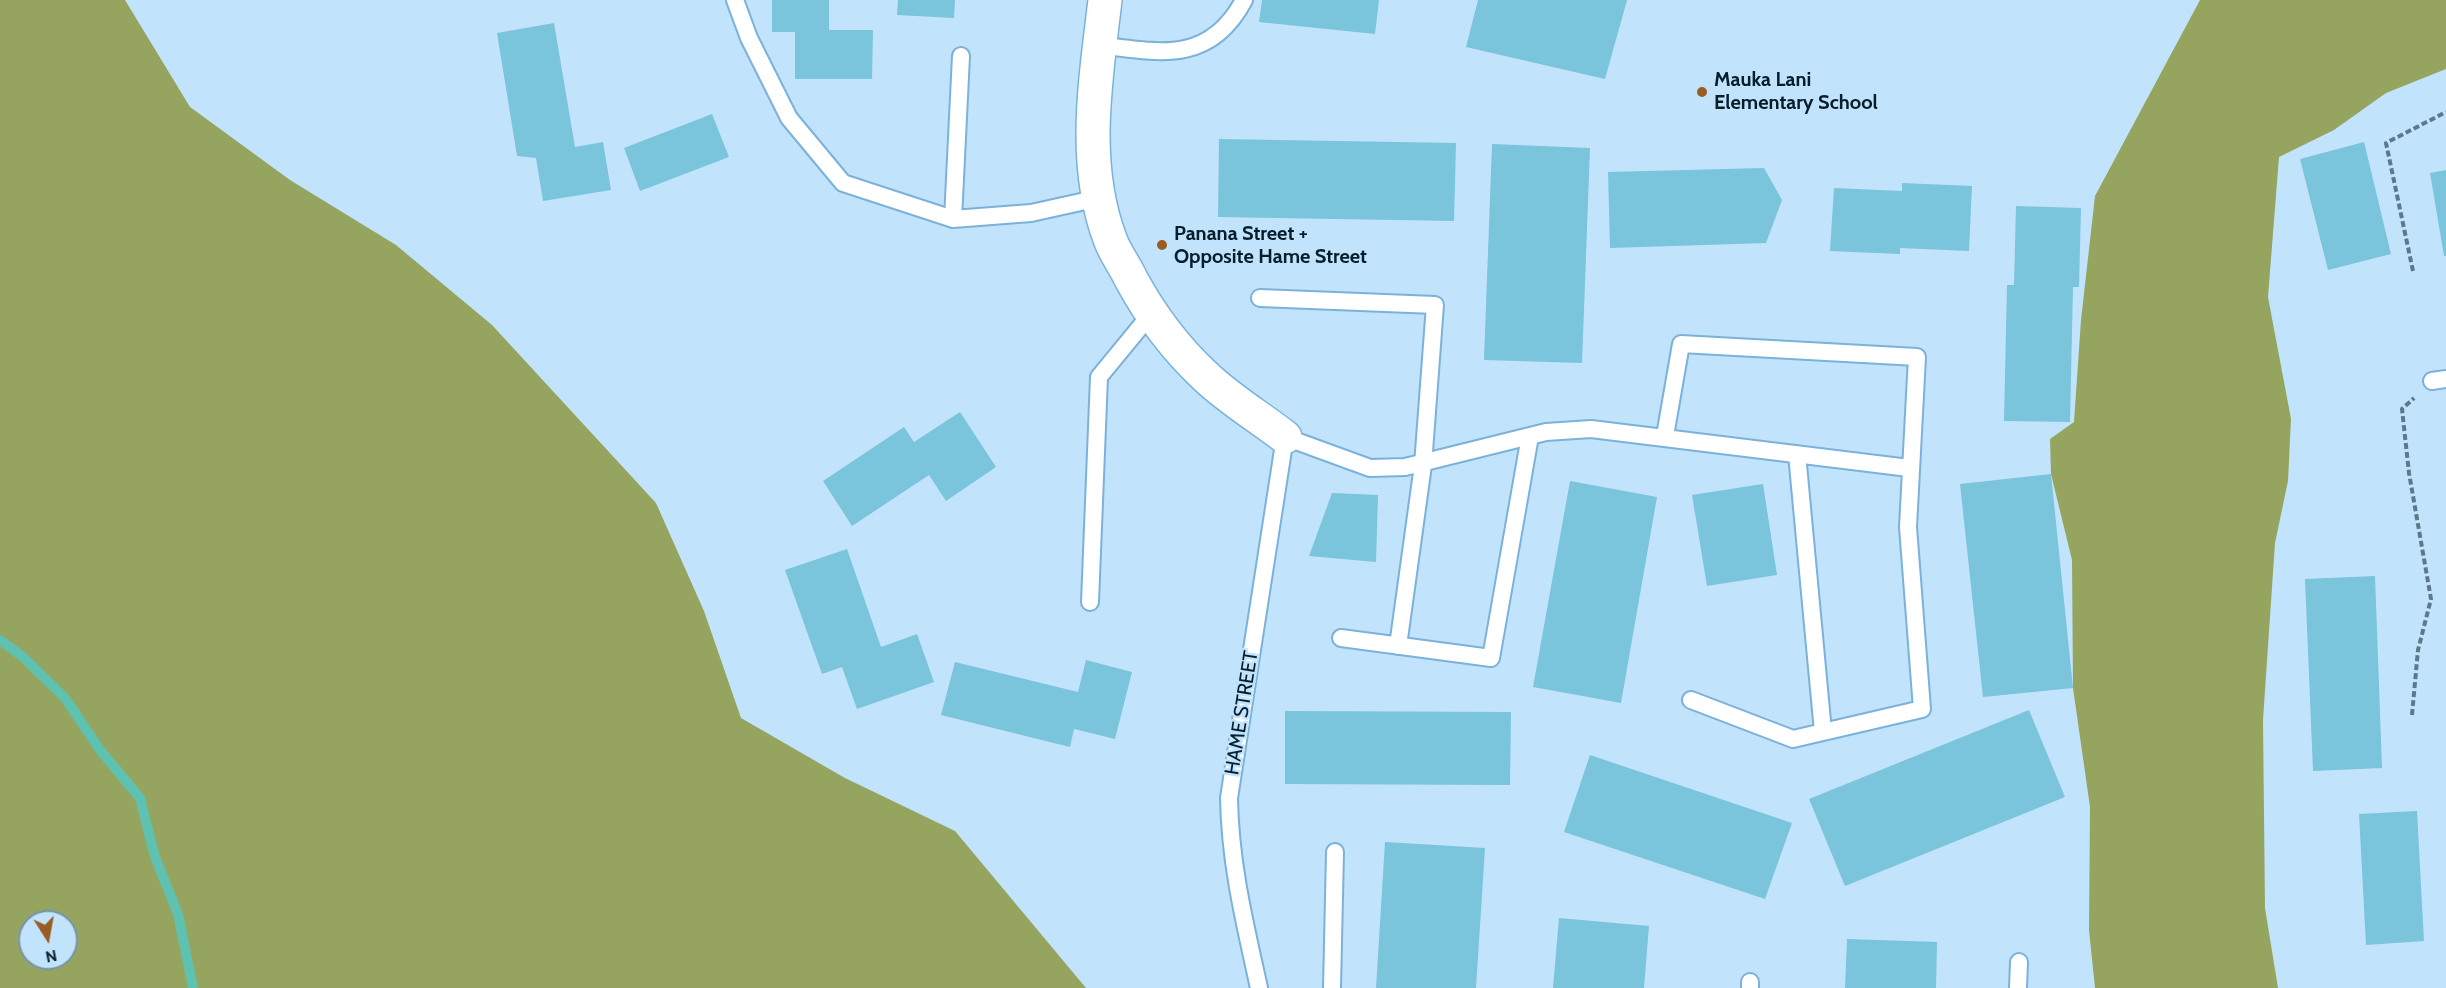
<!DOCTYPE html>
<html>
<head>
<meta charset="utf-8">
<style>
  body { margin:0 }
  #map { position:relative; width:2446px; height:988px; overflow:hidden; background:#c2e3fc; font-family:Cabin,sans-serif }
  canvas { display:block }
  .north { position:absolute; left:18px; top:910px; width:60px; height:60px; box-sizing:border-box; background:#c2e3fc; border:2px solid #7794a9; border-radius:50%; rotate:169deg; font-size:16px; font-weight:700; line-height:24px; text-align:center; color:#071e2d }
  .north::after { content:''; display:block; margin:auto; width:21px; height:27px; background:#9a5c21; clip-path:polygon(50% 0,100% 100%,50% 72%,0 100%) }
</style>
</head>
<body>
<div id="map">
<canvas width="2446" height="988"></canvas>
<div class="north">N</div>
</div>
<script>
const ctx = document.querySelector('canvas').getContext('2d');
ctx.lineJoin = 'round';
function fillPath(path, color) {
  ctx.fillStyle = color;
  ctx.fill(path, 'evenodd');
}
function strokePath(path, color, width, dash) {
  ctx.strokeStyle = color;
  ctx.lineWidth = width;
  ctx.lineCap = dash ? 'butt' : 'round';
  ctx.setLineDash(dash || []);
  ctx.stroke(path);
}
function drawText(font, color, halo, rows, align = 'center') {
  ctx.font = font + ' Cabin,sans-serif';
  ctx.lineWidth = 5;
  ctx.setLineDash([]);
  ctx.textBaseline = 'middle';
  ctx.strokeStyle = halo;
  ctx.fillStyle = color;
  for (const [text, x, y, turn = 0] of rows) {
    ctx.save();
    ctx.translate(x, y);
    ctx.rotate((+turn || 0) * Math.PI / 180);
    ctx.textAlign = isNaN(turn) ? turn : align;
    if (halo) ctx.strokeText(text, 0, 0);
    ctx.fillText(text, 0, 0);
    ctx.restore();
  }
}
fillPath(new Path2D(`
  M0,0H125L190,107L290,180L396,245L492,325L656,503L704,611L741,718L845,778L955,831L1086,988H0ZM30,922H66V958H30Z
  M2200,0H2446V69L2386,93L2334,130L2279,157L2268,297L2291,419L2288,481L2275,543L2263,720L2265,908L2278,988H2095L2089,930L2090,807L2073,688L2072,560L2051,474L2050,439L2074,422L2081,320L2095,196Z`), '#95a55f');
strokePath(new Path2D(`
  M0,640L23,657L65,698L100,750L140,798L155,857L178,914L193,988`), '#5fc1af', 10);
fillPath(new Path2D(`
  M772,0H829V30H873L872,79H795V32H772Z
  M898,0H955L954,18L897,15Z
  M1262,0H1379L1375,34L1259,22Z
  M1478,0H1627L1605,79L1466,47Z
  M554,23L575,147L603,142L611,190L543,201L536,158L517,156L497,33Z
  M712,114L729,157L640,191L624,148Z
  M1219,139L1456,143L1454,221L1218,217Z
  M2364,142L2391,254L2328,270L2300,159Z
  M1492,144L1590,148L1582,363L1484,360Z
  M1764,168L1782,200L1766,243L1610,248L1608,172Z
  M2446,170V256H2444L2430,173Z
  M1902,183L1972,186L1969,251L1900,248V254L1830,251L1834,188L1902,191Z
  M2016,206L2081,208L2079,287H2073L2070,422L2004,421L2007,285H2014Z
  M960,412L996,467L946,501L929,475L852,526L823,481L904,427L914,442Z
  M2051,474L2073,688L1983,697L1960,484Z
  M1570,481L1657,497L1621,703L1533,687Z
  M1763,484L1777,575L1707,586L1692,495Z
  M1332,493L1378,495L1376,562L1309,556Z
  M847,549L881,647L917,634L934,682L857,709L842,667L822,674L785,570Z
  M2375,576L2382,768L2313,771L2305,579Z
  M1086,660L1132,672L1115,739L1074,729L1070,747L941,715L955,662L1078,692Z
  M2029,710L2065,797L1845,886L1809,799Z
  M1285,711L1511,712L1510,785L1285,784Z
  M1590,755L1792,823L1765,899L1564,832Z
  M2417,811L2424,941L2366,945L2359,814Z
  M1385,842L1485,848L1476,988H1376Z
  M1559,918L1649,926L1644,988H1553Z
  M1847,939L1937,942L1936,988H1845Z`), '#7ac4dc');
const service = new Path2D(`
  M735,0L749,38L789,118L843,183L953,219
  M1100,45C1160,53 1210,64 1244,0
  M961,56L953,219L1031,213L1099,198
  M1260,298L1435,305L1423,465L1398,646
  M2432,381L2446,379
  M1665,436L1681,344L1917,357L1908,527L1922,709L1793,739L1691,700
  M1797,454L1823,732
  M1090,602L1099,377L1150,315
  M1341,638L1491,658L1530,436
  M1259,988C1245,924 1230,864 1229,798L1285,437L1370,468L1405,467L1546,432L1591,429L1909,468
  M1332,988L1335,852
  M1750,988V982
  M2018,988L2019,962`);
const tertiary = new Path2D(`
  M1105,0C1096,78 1081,162 1110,239C1115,253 1125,266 1131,279C1151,316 1174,347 1205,376C1229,399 1259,417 1285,437`);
strokePath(service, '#7bb2d9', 20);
strokePath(tertiary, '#7bb2d9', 36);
strokePath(new Path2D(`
  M2413,271L2386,143L2446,112
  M2412,715L2418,650L2431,599L2409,473L2402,409L2414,398`), '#5c788b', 4, [6, 3]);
strokePath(service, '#fff', 16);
strokePath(tertiary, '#fff', 33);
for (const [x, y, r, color] of [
  [1702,92,6,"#9a5c21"],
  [1162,245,6,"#9a5c21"]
]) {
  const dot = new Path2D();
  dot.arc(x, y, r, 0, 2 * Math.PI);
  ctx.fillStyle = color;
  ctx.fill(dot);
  strokePath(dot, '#c2e3fc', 2);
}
drawText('bold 20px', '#071e2d', '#c2e3fc', [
  ["Mauka Lani",1714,80],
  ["Elementary School",1714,103],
  ["Panana Street +",1174,234],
  ["Opposite Hame Street",1174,257]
], 'left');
drawText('20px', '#071e2d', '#c2e3fc', [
  ["HAME STREET",1242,713,-81]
]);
</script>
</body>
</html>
